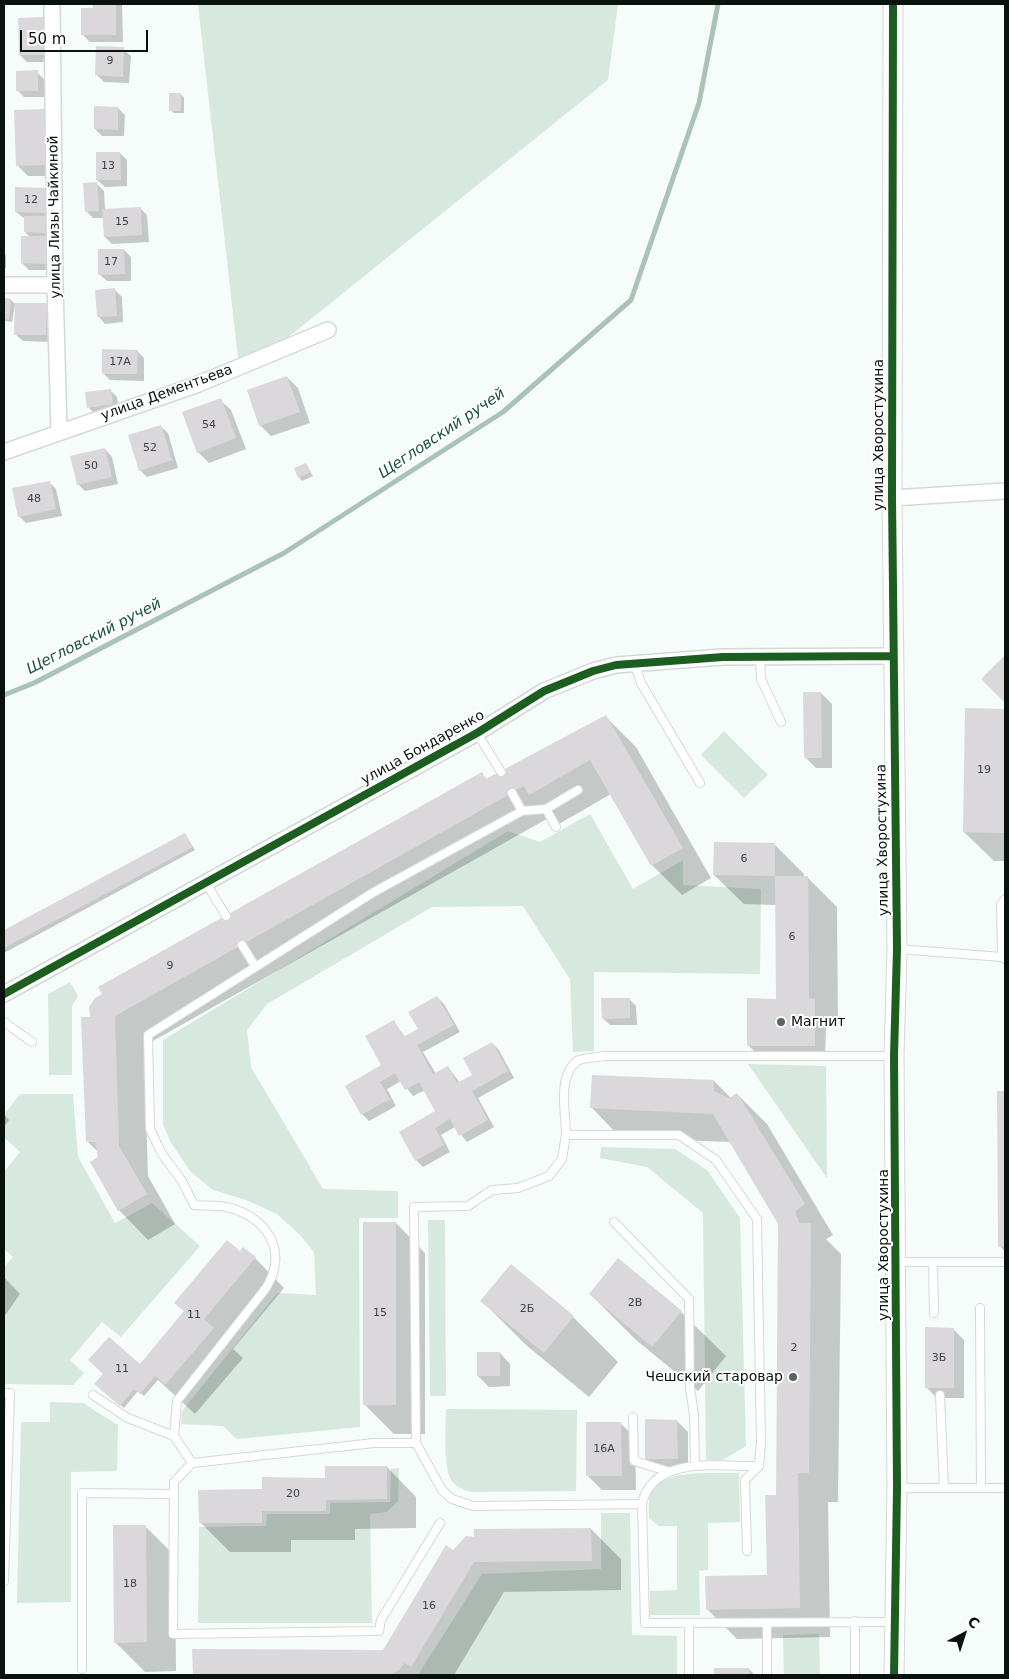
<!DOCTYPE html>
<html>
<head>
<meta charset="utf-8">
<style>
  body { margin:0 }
  #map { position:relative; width:1009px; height:1679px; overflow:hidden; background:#f6fcf9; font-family:"DejaVu Sans",sans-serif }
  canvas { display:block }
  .frame { position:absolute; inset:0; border:5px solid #09120d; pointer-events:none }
  .north { position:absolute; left:939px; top:1609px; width:50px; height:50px; -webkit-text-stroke:4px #fff; paint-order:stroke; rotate:40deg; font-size:14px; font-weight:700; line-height:20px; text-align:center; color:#09120d }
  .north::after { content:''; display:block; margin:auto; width:18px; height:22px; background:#09120d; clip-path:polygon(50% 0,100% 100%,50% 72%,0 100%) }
  .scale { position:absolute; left:20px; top:30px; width:128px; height:22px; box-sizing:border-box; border:2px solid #09120d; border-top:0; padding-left:6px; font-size:15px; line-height:18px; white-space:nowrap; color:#09120d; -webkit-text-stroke:4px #fff; paint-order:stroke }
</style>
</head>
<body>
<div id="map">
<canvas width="1009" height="1679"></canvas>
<div class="frame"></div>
<div class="north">С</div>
<div class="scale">50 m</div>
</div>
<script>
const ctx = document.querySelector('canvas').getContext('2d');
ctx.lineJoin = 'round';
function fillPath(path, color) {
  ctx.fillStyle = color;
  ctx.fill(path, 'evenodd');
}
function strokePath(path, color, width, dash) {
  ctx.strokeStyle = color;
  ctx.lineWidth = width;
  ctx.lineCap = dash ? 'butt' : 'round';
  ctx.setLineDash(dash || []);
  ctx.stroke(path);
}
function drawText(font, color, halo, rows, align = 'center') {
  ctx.font = font + ' "DejaVu Sans",sans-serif';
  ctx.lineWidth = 4;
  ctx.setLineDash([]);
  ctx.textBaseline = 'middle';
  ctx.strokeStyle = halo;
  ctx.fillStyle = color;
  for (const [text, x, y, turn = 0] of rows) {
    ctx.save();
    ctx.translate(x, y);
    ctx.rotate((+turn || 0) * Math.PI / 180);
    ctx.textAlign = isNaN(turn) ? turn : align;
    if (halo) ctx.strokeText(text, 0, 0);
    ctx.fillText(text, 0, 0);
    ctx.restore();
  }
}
fillPath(new Path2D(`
  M198,4H618L608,80L240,376Z
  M724,731L768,775L744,798L701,755Z
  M590,814L633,889L683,860V885L761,889L760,974L594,972V1051L573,1052L570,979L523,906L432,907L267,1004L247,1030L251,1067L323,1189L398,1191V1218H359L360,1427L237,1439L223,1426L181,1424L182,1411L277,1293L316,1295L314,1252L300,1235L277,1214L246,1200L213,1190L191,1172L171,1143L163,1124V1040L508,831L540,842Z
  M70,982L78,996L72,1006V1075H49L48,994Z
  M748,1064L826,1066L827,1178Z
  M20,1094H73L78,1157L115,1223L152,1203L200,1246L121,1337L102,1322L70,1360L84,1373L73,1385L4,1384V1267L13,1257L4,1249V1172L20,1152L4,1137V1115Z
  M601,1147L675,1149L707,1170L740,1218L746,1446L723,1460H706L703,1213L647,1167L600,1158Z
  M428,1220H445L446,1396H430Z
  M50,1402L83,1403L118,1425L117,1471L71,1472V1602L17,1603L21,1422H50Z
  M446,1409L577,1410L576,1491L471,1492C464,1490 456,1487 451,1480C443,1466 446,1426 446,1409Z
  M399,1468L398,1501L387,1512L370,1514L372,1623H198L199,1527L266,1526L267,1514H330V1503L390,1502L391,1469Z
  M739,1473L740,1522L708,1523V1570L699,1571L700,1615H650V1591L677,1590V1526H659L649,1518C649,1511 648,1502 650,1495C660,1467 715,1474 739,1473Z
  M601,1513H630L632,1635L677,1636V1675H418L482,1574L601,1569Z
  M819,1634L820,1675H784L783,1635Z`), '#d7e8df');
fillPath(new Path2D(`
  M94,4H122L123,42H90L83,35Z
  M44,18L51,26V62H27L20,55Z
  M123,49L131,56L129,83L104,82L97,75Z
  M37,72L44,79V97H24L17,90Z
  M180,94L184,97V113H174L170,110Z
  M118,108L125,115L124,136H102L95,129Z
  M44,110L55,121L57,176H28L17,165Z
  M120,153L127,160V186L105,187L97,180Z
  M97,184L104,191L105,210L140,208L147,215L149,242L112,244L105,237L104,218H93L86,211Z
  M46,189L52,270H29L22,263L31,238L25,232V219L16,212Z
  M124,250L131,257V281H107L99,274Z
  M4,253L6,256V268H4Z
  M115,290L122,297L123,322L105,324L98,316Z
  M4,300H11L15,304L12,322L4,321Z
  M46,305L54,312L53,342L23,341L15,334Z
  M137,351L144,358V381L110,380L103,373Z
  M287,377L298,388L310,423L271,436L260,425Z
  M110,390L117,397L119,411L96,415L89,408Z
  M220,400L231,410L246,449L209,463L198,452Z
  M160,426L168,433L178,468L147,477L140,470Z
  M105,449L112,457L118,484L85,491L78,484Z
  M306,464L313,476L302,481L299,477Z
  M49,482L56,489L62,516L26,523L19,516Z
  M821,693L832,704V768H816L805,757Z
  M966,709L1005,710V861H994L964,832Z
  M606,717L636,747L711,878L682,895L652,865L611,794L559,824L552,816L144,1046L148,1176L175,1224L148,1240L119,1210L99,1153L88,1142L91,1018L482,774L488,780Z
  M185,834L195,850L4,953V931Z
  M774,844L804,874V877H807L837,907L838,1027L826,1028L825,1057L759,1056L748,1045L779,1000L776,905L744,904L714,875Z
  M437,997L444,1004L460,1032L423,1052L436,1074L448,1067L460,1083L474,1075L492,1043L499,1050L514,1078L478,1098L494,1127L467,1142L455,1127L441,1135L450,1152L423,1167L416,1160L437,1112L425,1090L413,1096L401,1081L387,1089L396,1106L369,1121L362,1114L383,1066L393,1021L405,1037L420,1029Z
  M629,999L636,1006L637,1025H610L603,1018Z
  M714,1081L731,1098L737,1094L767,1124L833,1235L826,1239L841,1254L838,1502H828L830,1637L737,1639L707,1609L768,1576L777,1496L780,1223L732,1142L621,1138L592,1108Z
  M998,1092H1005V1252L1000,1246Z
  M4,1114L9,1120L4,1127Z
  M396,1223L425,1253V1434H394L364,1404Z
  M255,1258L284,1288L233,1349L243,1358L195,1414L158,1380L144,1396L138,1391L124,1408L99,1387L140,1366Z
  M619,1260L681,1312L726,1356L698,1391L635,1339L590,1294Z
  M511,1266L573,1317L618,1362L589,1397L526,1345L482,1301Z
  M4,1277L20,1294L4,1317Z
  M953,1329L964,1340V1398H937L926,1387Z
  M500,1353L510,1364V1386L489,1387L478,1376Z
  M677,1421L688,1432V1469H657L646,1459Z
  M620,1423L635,1437L636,1490H602L587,1475Z
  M387,1467L416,1497V1528L355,1529V1540H291V1552H230L200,1522L263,1490Z
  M145,1526L175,1556L176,1671L145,1672L115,1642Z
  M591,1529L621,1559V1590L504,1592L454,1675H194V1650L383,1651L453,1551Z
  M715,1669H749L755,1675H715Z`), '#0003');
strokePath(new Path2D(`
  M4,695L34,683L284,553L503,412L631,300L699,103L718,4`), '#aac3b6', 5);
fillPath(new Path2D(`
  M93,4H116V35H81V8H93Z
  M44,17L45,55H19L18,18Z
  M96,46L124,47L123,77L95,75Z
  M38,70V91H16V71Z
  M169,93H181V111H169Z
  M94,106L118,107V130L94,129Z
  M45,109L46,165L16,166L14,110Z
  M96,152H120L121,180H96Z
  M97,182L99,211L85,212L83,183Z
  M15,187L47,188L46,213L15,212Z
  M141,207L142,235L104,237L102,209Z
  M24,216H46L45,233L24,232Z
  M21,236H46V264L21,263Z
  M98,249H124L125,274L98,275Z
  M115,288L117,316L97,317L95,290Z
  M4,298L11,299L9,320L4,319Z
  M15,303H47L46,335H14Z
  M102,349L138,350L137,374H102Z
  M287,376L300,412L259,426L247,390Z
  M111,389L113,404L87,408L85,392Z
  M221,398L236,438L197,453L182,412Z
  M161,425L172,460L139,471L128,435Z
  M105,448L112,477L77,485L70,456Z
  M306,463L311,472L298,478L294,468Z
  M50,481L56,509L18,517L12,488Z
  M1005,655V703L981,679Z
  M803,692H821L822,758H804Z
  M965,708L1005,709V833L963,832Z
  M606,715L683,848L651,866L590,760L529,795L524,786L115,1016L119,1146L147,1194L118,1211L90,1162L98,1157L95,1142H86L81,1017H90L89,1007L95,998L102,994L98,987L482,772L486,779Z
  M185,833L193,847L4,948V930Z
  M714,842L775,843V876L713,875Z
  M775,876H808L809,998L815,999V1046H747V998L776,999Z
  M437,996L454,1025L417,1045L433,1074L448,1066L457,1083L472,1075L463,1058L492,1042L508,1071L472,1091L488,1120L459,1136L450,1119L435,1128L444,1145L415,1161L399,1132L435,1111L419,1082L405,1090L395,1073L380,1082L390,1099L361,1115L345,1086L381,1065L365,1036L394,1020L403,1037L418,1029L408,1012Z
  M601,998H630V1018L602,1019Z
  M592,1075L714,1080V1091L729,1098L737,1093L805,1204L795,1211L799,1223H811L809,1473H798L800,1608L706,1610L705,1576L767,1575L765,1495H776L778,1224L713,1114L590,1108Z
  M997,1091H1005V1246L998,1247Z
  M363,1222H396V1405H363Z
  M227,1240L240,1251L243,1247L256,1257L204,1319L214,1328L165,1385L155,1376L140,1394L134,1389L120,1406L94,1384L103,1374L88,1360L109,1337L140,1364L184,1311L174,1303Z
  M618,1258L682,1311L652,1347L589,1294Z
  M511,1264L574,1316L544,1353L480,1301Z
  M925,1327L954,1328V1388H925Z
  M477,1352H500V1376H477Z
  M645,1419L677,1420L678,1459H645Z
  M586,1422H621L622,1476H586Z
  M325,1466H387V1499L326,1500V1511H262V1523H199L198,1490L262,1489V1477L325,1478Z
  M113,1525H146L147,1642L114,1643Z
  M591,1528L592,1561L474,1562L411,1667L404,1663L400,1669L391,1675H193L192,1649L383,1650L446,1545L453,1550L466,1536L474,1537V1529Z
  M714,1668H749V1675H714Z`), '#dad8da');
const service = new Path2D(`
  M760,657L761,679L781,722
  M634,662L641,683L700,783
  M477,733L501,772
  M546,809L556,827
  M522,811L546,809L578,790
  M206,883L226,916
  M242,945L255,966
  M897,949L1002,957L1005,959
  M1002,957L1001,904L1005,899
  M4,1022L32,1042
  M894,1056H604C596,1058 583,1057 577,1061C557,1076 566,1114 566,1135H679L716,1160L757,1219L761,1442L759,1466C721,1467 653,1454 642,1504L645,1623L894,1622
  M566,1135L562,1159L549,1176L518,1188L492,1190L468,1206L414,1207L416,1443L442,1490L452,1499L473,1506L642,1504
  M614,1222L689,1299L690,1388L694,1415L695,1466
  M897,1262H1005
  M933,1263L934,1313
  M980,1308L981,1487
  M4,1393H10L4,1581
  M93,1395L128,1418L174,1436
  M940,1395L944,1487
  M633,1417L634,1461L667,1471
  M416,1443H374L192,1463L174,1436L177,1401L266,1288C289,1251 267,1216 226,1207C216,1205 204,1206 194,1205L182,1181L162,1154L150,1129L148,1035L374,892L522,811L512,793
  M192,1463L174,1482L173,1634L379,1631L381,1620L440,1523
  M897,1488H1005
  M747,1551L745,1480L759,1466
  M767,1623V1675
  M82,1669V1493L174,1494
  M689,1675V1624
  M855,1675V1621`);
const minor = new Path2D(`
  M52,4L55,285L59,431
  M4,285H55
  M4,452L196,385L328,330
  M892,498L1005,491
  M4,994L477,733L544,691L593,671L616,665L723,657L893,656`);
const tertiary = new Path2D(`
  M893,4L892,498L897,949L894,1056L897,1488L894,1675`);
strokePath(service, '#d3dad6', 10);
strokePath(minor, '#d3dad6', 18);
strokePath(tertiary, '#d3dad6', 21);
strokePath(service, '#fefffe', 8);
strokePath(minor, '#fefffe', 15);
strokePath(tertiary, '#fefffe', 19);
strokePath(new Path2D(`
  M893,4L892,498L897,949L894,1056L897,1488L894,1675
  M4,994L477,733L544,691L593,671L616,665L723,657L893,656`), '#1b5e20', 8);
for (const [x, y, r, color] of [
  [781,1022,5,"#5c6460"],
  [793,1377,5,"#5c6460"]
]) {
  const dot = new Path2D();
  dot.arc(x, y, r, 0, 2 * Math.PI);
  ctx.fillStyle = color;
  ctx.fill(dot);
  strokePath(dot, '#fff', 2);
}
drawText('11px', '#3d4440', null, [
  ["9",110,61],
  ["13",108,166],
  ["12",31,200],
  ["15",122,222],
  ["17",111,262],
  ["17А",120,362],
  ["54",209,425],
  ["52",150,448],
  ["50",91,466],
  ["48",34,499],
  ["19",984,770],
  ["6",744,859],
  ["6",792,937],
  ["9",170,966],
  ["2В",635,1303],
  ["2Б",527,1309],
  ["15",380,1313],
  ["11",194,1315],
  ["2",794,1348],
  ["3Б",939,1358],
  ["11",122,1369],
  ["16А",604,1449],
  ["20",293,1494],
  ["18",130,1584],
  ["16",429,1606]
]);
drawText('14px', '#09120d', '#fff', [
  ["улица Лизы Чайкиной",55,217,-91],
  ["улица Дементьева",167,393,-20],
  ["улица Хворостухина",879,435,-90],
  ["улица Бондаренко",423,748,-29],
  ["улица Хворостухина",883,840,-91],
  ["улица Хворостухина",884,1245,-90]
]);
drawText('14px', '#09120d', '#fff', [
  ["Магнит",791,1022],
  ["Чешский старовар",783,1377,"right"]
], 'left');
drawText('italic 15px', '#1a533a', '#fff', [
  ["Щегловский ручей",442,434,-34],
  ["Щегловский ручей",94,637,-27]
]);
</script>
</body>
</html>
